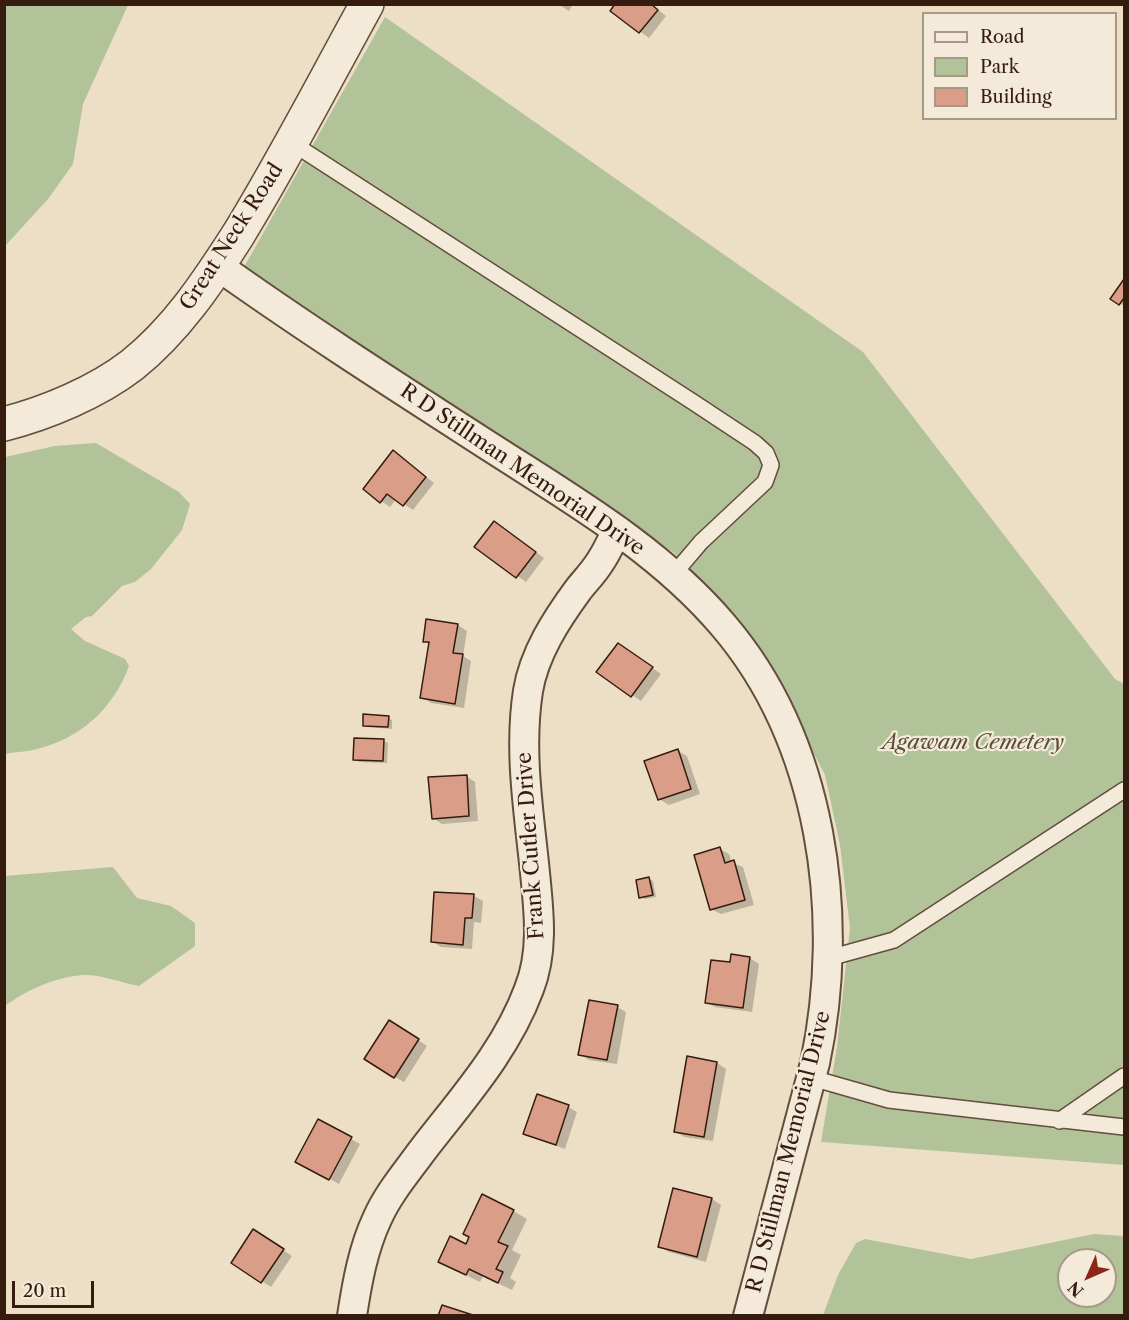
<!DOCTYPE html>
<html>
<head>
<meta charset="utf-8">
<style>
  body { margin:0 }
  #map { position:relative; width:1129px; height:1320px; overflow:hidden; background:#ecdfc6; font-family:"Libre Caslon Text",serif }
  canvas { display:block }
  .frame { position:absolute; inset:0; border:6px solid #361c0e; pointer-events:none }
  .legend { position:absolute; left:922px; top:12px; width:195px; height:108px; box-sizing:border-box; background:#f3eada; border:2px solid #a79888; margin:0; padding:8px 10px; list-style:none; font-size:18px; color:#361c0e }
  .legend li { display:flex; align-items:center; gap:12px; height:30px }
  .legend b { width:30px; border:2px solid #a79888 }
  .north { position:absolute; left:1057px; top:1248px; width:60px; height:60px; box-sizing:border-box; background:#f3eada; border:2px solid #a79888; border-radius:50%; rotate:225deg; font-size:16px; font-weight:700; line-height:24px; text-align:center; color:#361c0e }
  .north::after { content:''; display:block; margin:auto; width:21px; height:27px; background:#8f2418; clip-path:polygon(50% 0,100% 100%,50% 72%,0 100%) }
  .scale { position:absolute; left:12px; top:1281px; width:82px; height:27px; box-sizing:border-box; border:3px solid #361c0e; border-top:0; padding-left:8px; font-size:18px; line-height:21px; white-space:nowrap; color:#361c0e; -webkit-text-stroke:4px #f3eada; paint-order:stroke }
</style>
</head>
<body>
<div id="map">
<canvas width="1129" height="1320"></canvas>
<div class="frame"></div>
<ul class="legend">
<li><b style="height:8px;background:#f3eada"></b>Road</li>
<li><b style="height:16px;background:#b2c399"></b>Park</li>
<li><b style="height:16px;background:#d99d88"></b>Building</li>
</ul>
<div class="north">N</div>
<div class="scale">20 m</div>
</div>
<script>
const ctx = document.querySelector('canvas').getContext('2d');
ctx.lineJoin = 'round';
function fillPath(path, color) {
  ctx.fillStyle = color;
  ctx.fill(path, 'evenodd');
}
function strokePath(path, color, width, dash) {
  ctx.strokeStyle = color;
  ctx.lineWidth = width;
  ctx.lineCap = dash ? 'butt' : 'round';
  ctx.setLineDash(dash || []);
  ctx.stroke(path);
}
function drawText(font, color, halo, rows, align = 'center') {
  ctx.font = font + ' "Libre Caslon Text",serif';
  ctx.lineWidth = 4.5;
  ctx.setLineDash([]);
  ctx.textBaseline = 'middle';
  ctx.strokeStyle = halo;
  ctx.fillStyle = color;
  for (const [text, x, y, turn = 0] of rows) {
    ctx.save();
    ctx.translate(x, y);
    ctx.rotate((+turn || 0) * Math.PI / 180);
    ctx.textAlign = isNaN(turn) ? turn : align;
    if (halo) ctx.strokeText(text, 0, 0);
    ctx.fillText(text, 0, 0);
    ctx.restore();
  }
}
fillPath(new Path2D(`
  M5,4L128,5L83,104L73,164L48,199L5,246Z
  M385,17L863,352L1115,679L1124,684V1165L821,1142L837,1047L850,928L840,845L825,775L760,650L723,602L673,552L454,411L244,267Z
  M96,443L179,492L190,504L182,530L151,569L135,582L122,586L92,616L86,617L71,629L85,641L125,659L129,666C113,709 81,738 37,749C26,752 15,752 5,754V457L55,446Z
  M113,867L137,898L171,906L195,923V946L139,986C123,983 99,974 83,975C56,977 26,990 5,1006V876Z
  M1094,1234L1124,1236V1315H823L838,1275L856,1243L865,1239L971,1259ZM1069,1260H1105V1296H1069Z`), '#b2c399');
fillPath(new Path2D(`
  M558,4H573L569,11Z
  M651,4L666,16L649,38L612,11Z
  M1124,282V306L1112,298Z
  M402,458L434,483L413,510L396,499L390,507L381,501Z
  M503,528L544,558L526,582L476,547Z
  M427,621L458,625L467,631L463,656L471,661L464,708L431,703L422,697L430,644L424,641Z
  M627,650L661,674L641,701L598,672Z
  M388,718L392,720V729L368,727L364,725Z
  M355,739L384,741L388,743L387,763L359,762L355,759Z
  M678,751L687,756L700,794L669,805L659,799Z
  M466,776L475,782L478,821L442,824L433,818Z
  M720,849L729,854L732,863L743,867L754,905L721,914L711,909Z
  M649,879L653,881L656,897L645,899L641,897Z
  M435,894L474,896L483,901L481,923L474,922L472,949L441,947L432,941Z
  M732,956L750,958L759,964L752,1012L715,1007L706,1002L731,964Z
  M617,1007L626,1012L617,1064L589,1060L580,1054Z
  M399,1027L427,1046L404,1082L395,1077Z
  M688,1058L717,1063L726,1069L713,1141L684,1137L675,1131Z
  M568,1107L577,1112L565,1149L534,1138L525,1133Z
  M319,1121L360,1144L339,1184L297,1161Z
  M674,1190L712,1199L721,1205L706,1262L669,1252L659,1246Z
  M513,1211L527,1219L512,1250L521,1255L510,1278L516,1282L512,1290L483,1276L480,1282L454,1269L471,1237Z
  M262,1236L292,1256L271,1287L233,1263Z`), '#0003');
const building = new Path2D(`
  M615,4H651L658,10L639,33L610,11Z
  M1124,279V298L1119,305L1110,299Z
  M393,450L426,477L403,506L387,494L380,503L363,489Z
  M494,521L536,552L516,578L474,547Z
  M426,619L458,624L453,653L463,654L455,704L420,698L429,642H423Z
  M618,643L653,667L631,697L596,672Z
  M363,714L389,716L388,727L363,726Z
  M354,738L384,739L383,761L353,760Z
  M678,749L691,789L658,800L644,761Z
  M467,775L469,816L432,819L428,777Z
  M720,847L725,863L734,860L745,900L710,910L694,855Z
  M649,877L653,895L639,898L636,880Z
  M434,892L474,894L472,918H465L463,945L431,942Z
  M731,954L750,957L743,1008L705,1003L711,960L730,962Z
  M589,1000L618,1005L607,1060L578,1055Z
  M389,1020L419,1039L394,1078L364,1059Z
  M687,1056L717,1062L704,1137L674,1132Z
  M537,1094L569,1105L556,1145L523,1134Z
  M318,1119L352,1137L329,1180L295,1162Z
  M673,1188L712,1198L697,1257L658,1247Z
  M482,1194L514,1210L498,1242L508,1246L496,1269L503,1272L498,1283L469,1269L466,1275L438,1262L450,1236L466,1244L469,1237L463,1234Z
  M253,1229L284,1249L261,1283L231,1263Z
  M442,1305L476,1316H438Z`);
fillPath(building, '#d99d88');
strokePath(building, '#361c0e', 1.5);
const service = new Path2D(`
  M292,143L693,402L755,443L766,453L771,465L765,482L701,542L673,575
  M829,958L894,940L1124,790
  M812,1078L889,1100L1124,1127
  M1059,1121L1124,1076`);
const minor = new Path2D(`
  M218,266C308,330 402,390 495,450C576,502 660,551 723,625C823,742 846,916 815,1063L748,1316
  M352,1316C357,1283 363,1249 377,1219C388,1194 406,1173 422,1151C462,1099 506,1051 529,989C545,949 538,905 534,863C528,807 519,748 528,691C534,654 556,620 578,590C585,581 594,572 600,562C607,552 612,540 617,530`);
const tertiary = new Path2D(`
  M4,424C47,413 97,392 132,365C176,330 208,282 238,235C284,160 324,82 367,4`);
strokePath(service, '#644d3c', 18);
strokePath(minor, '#644d3c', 32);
strokePath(tertiary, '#644d3c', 36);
strokePath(service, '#f3eada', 15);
strokePath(minor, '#f3eada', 28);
strokePath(tertiary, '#f3eada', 33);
drawText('21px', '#361c0e', '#f3eada', [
  ["Great Neck Road",232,237,-57],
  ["R D Stillman Memorial Drive",522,470,34],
  ["Frank Cutler Drive",531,846,-94],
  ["R D Stillman Memorial Drive",789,1152,-76]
]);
drawText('italic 21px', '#5b4e38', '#f3eada', [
  ["Agawam Cemetery",973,743]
]);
</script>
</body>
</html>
